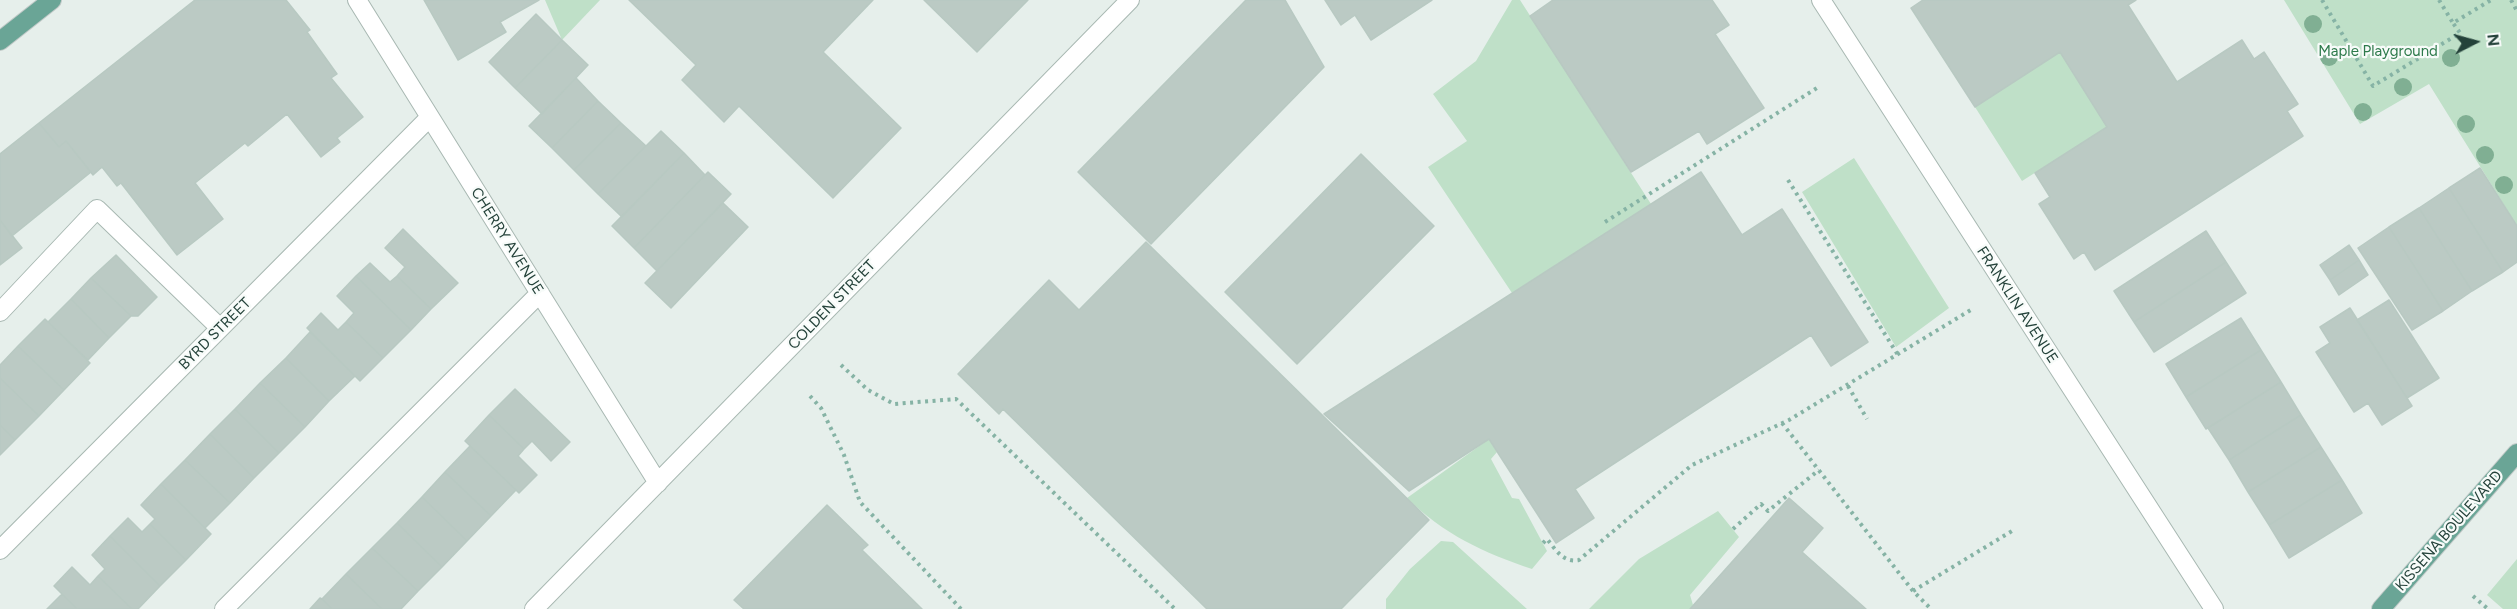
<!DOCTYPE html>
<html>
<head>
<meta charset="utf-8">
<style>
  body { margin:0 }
  #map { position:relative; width:2517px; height:609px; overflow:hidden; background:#e6efeb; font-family:Figtree,sans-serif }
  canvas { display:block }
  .north { position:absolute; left:2445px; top:12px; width:60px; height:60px; -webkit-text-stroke:4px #f7fbf9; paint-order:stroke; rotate:84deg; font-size:16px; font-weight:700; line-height:24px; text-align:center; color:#24423a }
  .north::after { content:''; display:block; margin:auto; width:21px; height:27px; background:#24423a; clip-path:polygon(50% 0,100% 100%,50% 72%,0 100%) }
</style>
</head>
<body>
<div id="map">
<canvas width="2517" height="609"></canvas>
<div class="north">N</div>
</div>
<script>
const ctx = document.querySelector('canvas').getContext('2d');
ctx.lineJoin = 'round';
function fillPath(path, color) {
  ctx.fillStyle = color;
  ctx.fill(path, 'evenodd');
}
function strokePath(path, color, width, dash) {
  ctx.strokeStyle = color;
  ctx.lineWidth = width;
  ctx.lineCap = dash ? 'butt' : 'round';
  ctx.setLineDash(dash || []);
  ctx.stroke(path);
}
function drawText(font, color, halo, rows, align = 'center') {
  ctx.font = font + ' Figtree,sans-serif';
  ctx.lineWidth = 4.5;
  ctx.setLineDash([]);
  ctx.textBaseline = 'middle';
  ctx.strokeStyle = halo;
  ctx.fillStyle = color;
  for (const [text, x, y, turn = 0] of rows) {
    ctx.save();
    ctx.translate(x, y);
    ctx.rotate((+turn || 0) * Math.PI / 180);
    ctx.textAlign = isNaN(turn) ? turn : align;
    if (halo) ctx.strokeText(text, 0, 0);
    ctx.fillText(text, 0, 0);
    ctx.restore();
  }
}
fillPath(new Path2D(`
  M545,0H600L562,40Z
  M1512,0H1520L1651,204L1512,293L1428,167L1467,141L1433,94L1476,61Z
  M2284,0H2517V226L2429,84L2360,124Z
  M2060,52L2107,127L2022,181L1975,107Z
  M1854,158L1949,308L1896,347L1802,192Z
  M1489,439L1497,452L1491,459L1512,498L1519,499L1547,551L1532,569C1484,553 1443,534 1407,498Z
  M1718,511L1739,537L1690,595L1693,605L1690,609H1589L1639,559Z
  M1441,541L1453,542L1527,609H1386V599L1410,569Z
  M2517,559V609H2503L2487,595Z`), '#bfe0c8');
const building = new Path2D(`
  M195,0H286L310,30L307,32L337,74L331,78L363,117L337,138L340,142L321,157L287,114L248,146L245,143L195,183L223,219L177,255L121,183L117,186L102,167L93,175L66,141L59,147L39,123Z
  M424,0H539L500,22L506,32L458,60Z
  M629,0H873L823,52L901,128L833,198L739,106L724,122L682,80L696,65Z
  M924,0H1028L977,52Z
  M1246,0H1285L1324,67L1151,244L1078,172Z
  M1325,0H1432L1371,40L1355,15L1341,25Z
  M1553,0H1712L1729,25L1715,34L1764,108L1707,144L1699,131L1631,172L1530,16Z
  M1923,0H2136L2128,5L2177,82L2242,40L2254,59L2264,52L2298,104L2287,111L2303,136L2095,270L2084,252L2074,259L2039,204L2050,197L2035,173L2107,127L2060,52L1975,107L1911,8Z
  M536,14L562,40L515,88L489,62Z
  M562,40L588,65L542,114L515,88Z
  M576,78L598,101L552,148L529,126Z
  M598,101L621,123L574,170L552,148Z
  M39,123L59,147L66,141L91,172L12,236L0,220V154Z
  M621,123L646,146L598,194L574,170Z
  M661,131L684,153L622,217L598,194Z
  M684,153L705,175L634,248L612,226Z
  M1361,154L1434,226L1297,364L1225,292Z
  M2480,168L2517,226V262L2503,272L2449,188Z
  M708,172L731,194L657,271L634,248Z
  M1701,172L1742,235L1782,209L1868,342L1831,366L1811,335L1575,489L1594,518L1556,543L1489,439L1409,491L1324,414Z
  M2449,188L2503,272L2472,291L2419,208Z
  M723,203L748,227L671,308L645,283Z
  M2419,208L2472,291L2443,311L2389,227Z
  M0,220L22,248L0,265Z
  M2389,227L2443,311L2412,330L2358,248Z
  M403,229L458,283L431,309L397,276L405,267L385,248Z
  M2206,231L2226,262L2134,322L2114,291Z
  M1146,242L1429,520L1341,609H1207L1003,409L999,414L958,374L1049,280L1079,310Z
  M2349,245L2359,260L2330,280L2320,265Z
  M116,255L157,297L138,316H131L91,278Z
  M2359,260L2368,275L2339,295L2330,280Z
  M2226,262L2246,293L2154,352L2134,322Z
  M370,263L390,282L397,276L431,309L411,330L356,276Z
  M356,276L411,330L383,358L346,322L354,313L337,296Z
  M91,278L131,316L109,338L71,299Z
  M71,299L109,338L88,360L48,322Z
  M2389,300L2439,378L2407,398L2357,320Z
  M2350,308L2412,406L2382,425L2368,403L2354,412L2316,352L2330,343L2320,327Z
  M321,313L338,330L346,322L383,358L360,381L307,328Z
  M2241,318L2261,350L2186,397L2166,364Z
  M45,319L90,363L64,390L18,346Z
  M310,332L355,376L329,401L286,358Z
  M18,346L64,390L39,416L0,378V365Z
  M2261,350L2281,382L2206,429L2186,397Z
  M286,358L329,401L305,427L260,383Z
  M0,378L39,416L15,440L0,425Z
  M2281,382L2301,415L2229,460L2208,428Z
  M260,383L305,427L279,453L235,409Z
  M515,389L570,442L551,461L532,441L524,449L489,415Z
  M235,409L279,453L254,478L210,434Z
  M489,415L524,449L518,456L537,475L519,493L465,441Z
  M2301,415L2321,447L2248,492L2229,460Z
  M0,425L15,440L0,455Z
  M210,434L254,478L230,503L185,460Z
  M470,446L516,490L491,516L445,472Z
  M2321,447L2342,480L2269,525L2248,492Z
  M185,460L230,503L205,528L161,484Z
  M445,472L491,516L467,541L422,497Z
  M2342,480L2362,513L2289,558L2269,525Z
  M161,484L211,534L186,560L150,524L155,519L141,505Z
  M422,497L467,541L442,567L397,523Z
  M1789,498L1823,528L1802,552L1866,609H1690Z
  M827,505L868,545L862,550L922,609H744L734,600Z
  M128,518L142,532L150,524L186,560L160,586L110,536Z
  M397,523L442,567L418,591L372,548Z
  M110,536L160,586L138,609H132L98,576L105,569L92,555Z
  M372,548L418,591L401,609H382L346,574Z
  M72,567L90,585L98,576L132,609H77L54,586Z
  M346,574L382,609H332L322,599Z
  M62,594L77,609H47Z
  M320,598L322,599L332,609H310Z`);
fillPath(building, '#bbcac4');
strokePath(building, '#b8c9c2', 1.5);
const minor = new Path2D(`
  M357,0L658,483
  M1821,0L2214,609
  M0,312L97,209L220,328
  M0,550L430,117
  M224,609L540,293
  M534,609L1130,0`);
const major = new Path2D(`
  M0,41L52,0
  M2381,609L2517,453`);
strokePath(minor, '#a8b8b2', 20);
strokePath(major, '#c2cac8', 20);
strokePath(new Path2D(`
  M2322,0L2373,86L2460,33L2453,23
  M2439,0L2453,23L2491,0
  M2511,0L2517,11
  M1788,180L1898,355
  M1605,222L1820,86
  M841,365L868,390L894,404L956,399L1175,609
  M1848,386L1867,419
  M810,396L821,408L844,455L860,502L961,609
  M1782,423L1913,591L1931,609
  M1733,529L1761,504L1768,511L1819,470
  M1543,543L1547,539C1556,550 1563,563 1579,560L1692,465L1789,420L1974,308
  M1913,591L2012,531
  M2473,596L2488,609`), '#86b3a5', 4, [3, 4.5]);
strokePath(minor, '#fff', 18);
strokePath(major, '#6aa596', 18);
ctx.fillStyle = '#80af93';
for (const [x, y] of [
  [2313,24],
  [2329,57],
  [2451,58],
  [2403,87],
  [2363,112],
  [2466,124],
  [2485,155],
  [2504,185]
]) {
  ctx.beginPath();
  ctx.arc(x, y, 9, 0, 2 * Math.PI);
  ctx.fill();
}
drawText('15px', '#2d7a4b', '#f7fbf9', [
  ["Maple Playground",2378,52]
]);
drawText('15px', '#24423a', '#f7fbf9', [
  ["CHERRY AVENUE",507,241,58],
  ["COLDEN STREET",832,305,-46],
  ["FRANKLIN AVENUE",2017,305,57],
  ["BYRD STREET",215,334,-45],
  ["KISSENA BOULEVARD",2449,531,-49]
]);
</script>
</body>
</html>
